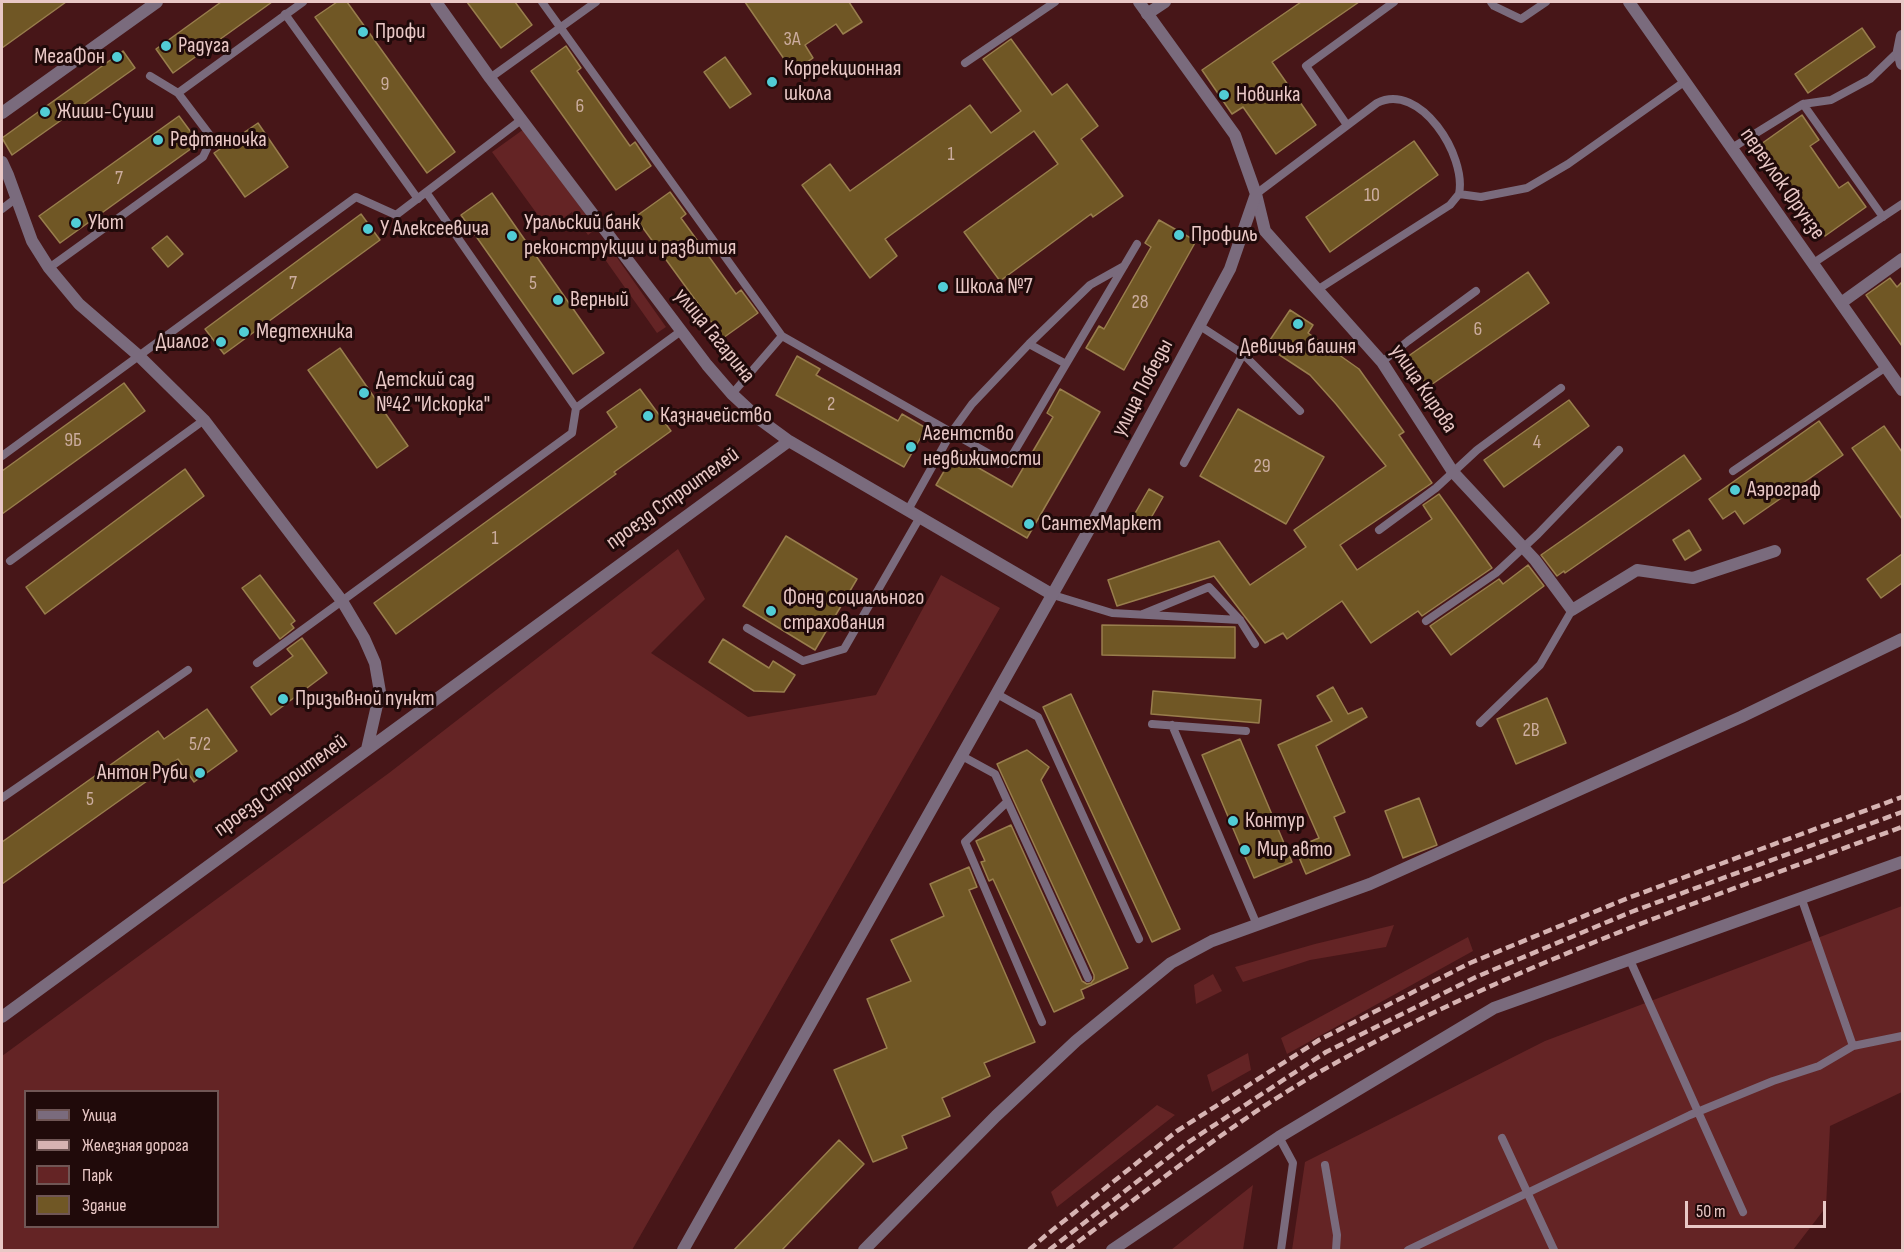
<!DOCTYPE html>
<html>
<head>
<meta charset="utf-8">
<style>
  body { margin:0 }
  #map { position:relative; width:1904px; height:1252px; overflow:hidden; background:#471618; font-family:"Sofia Sans Condensed",sans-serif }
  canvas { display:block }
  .frame { position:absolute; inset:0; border:3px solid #e9c8c6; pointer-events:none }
  .legend { position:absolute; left:24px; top:1090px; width:195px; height:138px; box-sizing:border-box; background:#200a0a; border:2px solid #705655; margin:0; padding:8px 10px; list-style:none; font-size:18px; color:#e9c8c6 }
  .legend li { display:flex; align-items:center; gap:12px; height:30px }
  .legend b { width:30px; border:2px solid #705655 }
  .scale { position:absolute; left:1685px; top:1201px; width:141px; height:27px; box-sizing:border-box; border:3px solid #e9c8c6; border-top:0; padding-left:8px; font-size:18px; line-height:21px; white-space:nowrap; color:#e9c8c6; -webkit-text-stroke:4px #200a0a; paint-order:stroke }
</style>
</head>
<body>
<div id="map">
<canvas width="1904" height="1252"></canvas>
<div class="frame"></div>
<ul class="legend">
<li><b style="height:8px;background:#7a6b7d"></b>Улица</li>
<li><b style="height:8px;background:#d6b3b2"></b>Железная дорога</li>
<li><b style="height:16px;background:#642425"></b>Парк</li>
<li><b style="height:16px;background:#705725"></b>Здание</li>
</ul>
<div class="scale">50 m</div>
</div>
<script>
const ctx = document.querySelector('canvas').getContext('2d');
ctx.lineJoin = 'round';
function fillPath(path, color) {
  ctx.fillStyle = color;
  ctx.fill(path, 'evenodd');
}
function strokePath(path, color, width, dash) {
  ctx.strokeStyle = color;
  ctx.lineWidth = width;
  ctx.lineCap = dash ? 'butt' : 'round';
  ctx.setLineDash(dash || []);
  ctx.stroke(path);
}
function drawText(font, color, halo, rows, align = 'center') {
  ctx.font = font + ' "Sofia Sans Condensed",sans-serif';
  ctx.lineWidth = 6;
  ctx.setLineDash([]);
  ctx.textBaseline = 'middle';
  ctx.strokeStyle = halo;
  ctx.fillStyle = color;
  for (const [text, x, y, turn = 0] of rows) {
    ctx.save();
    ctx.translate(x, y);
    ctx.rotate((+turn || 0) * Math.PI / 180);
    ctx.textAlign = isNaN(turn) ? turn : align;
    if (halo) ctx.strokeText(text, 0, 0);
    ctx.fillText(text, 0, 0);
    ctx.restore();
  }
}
fillPath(new Path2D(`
  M524,129L596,229L588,235L572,212L548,229L492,152Z
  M613,252L666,327L657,333L604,258Z
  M678,549L705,599L651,653L748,717L876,695L941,575L1000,608L632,1250H2V1056L389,773ZM26,1092H218V1226H26Z
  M1902,906V1092L1830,1126L1826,1207L1793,1250H1292L1305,1162L1545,1041Z
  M1394,925L1386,947L1310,960L1243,982L1235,967L1315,944Z
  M1468,937L1473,951L1287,1054L1281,1038Z
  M1213,974L1222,991L1196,1004L1194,985Z
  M1248,1053L1251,1070L1212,1092L1207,1075Z
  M1157,1105L1175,1115L1057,1207L1051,1192Z
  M1253,1185L1243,1250H1171Z`), '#642425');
const building = new Path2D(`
  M2,2H66L2,48Z
  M221,2H272L173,73L156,49Z
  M337,2H347L455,152L427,173L315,17Z
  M467,2H515L532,25L501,48Z
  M745,2H849L862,22L843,34L836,24L805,45L813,58L793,72Z
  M1301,2H1359L1272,62L1316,125L1276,154L1243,107L1232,114L1202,70Z
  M1862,28L1875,47L1808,93L1795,74Z
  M1011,39L1052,95L1067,84L1098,126L1081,139L1123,196L1093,217L1091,214L1000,281L964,232L1058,164L1034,131L885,239L897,256L870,278L802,185L830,164L850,191L970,105L991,133L1021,111L983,59Z
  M566,46L581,68L577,71L630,146L635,142L651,166L616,190L531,71Z
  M123,51L135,68L12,155L2,138Z
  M725,57L751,94L730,108L704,72Z
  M1802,115L1819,140L1810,146L1839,188L1848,182L1866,207L1825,236L1761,144Z
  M179,116L199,143L60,243L39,216Z
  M258,123L288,167L245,197L214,153Z
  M1414,141L1438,175L1330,252L1306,217Z
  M670,192L686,214L681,218L736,294L741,290L758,313L723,338L635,217Z
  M492,193L604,353L573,374L461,215Z
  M361,214L380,240L224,354L205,329Z
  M1159,220L1196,241L1124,370L1086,348L1099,326L1104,329L1151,247L1145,243Z
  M167,236L183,254L168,267L152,248Z
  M1528,272L1549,303L1428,387L1407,357Z
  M1890,278L1897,287L1902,282V346L1866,295Z
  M1290,310L1313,325L1308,333L1359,369L1404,432L1399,435L1432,483L1340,545L1357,570L1432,519L1423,505L1439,494L1492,568L1422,616L1418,611L1371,643L1342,601L1287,639L1283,633L1265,643L1214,576L1117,606L1108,580L1219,541L1250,585L1306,547L1294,530L1386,466L1336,404L1310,375L1266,346Z
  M340,348L408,446L377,468L308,370Z
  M797,356L820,369L816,375L898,421L902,414L926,428L904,467L776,395Z
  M124,383L145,411L2,514V471Z
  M640,389L671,431L614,472L616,474L396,634L374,603L617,427L607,412Z
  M1060,389L1100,412L1027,538L936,485L957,449L980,462L977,467L1012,487L1053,417L1047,413Z
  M1569,400L1589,426L1504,487L1484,460Z
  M1238,409L1324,457L1286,524L1200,476Z
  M1819,421L1843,455L1744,524L1735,511L1723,519L1709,499Z
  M1884,426L1902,452V519L1852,448Z
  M1684,455L1701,479L1565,573L1564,571L1557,576L1541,555Z
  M185,469L204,496L45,614L26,587Z
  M1149,489L1163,497L1144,530L1130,522Z
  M1689,530L1701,550L1685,560L1673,540Z
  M786,536L857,579L815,650L743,606Z
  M1902,554V583L1881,598L1867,579Z
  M1528,565L1544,586L1451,655L1430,626L1499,579L1503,584Z
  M260,575L295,621L291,624L294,628L280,639L242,588Z
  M1102,625L1235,627V658L1102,655Z
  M302,638L327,673L271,715L251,687L293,656L287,649Z
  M723,639L769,668L773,661L795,675L784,692L754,691L709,662Z
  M1333,687L1348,714L1362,708L1367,717L1316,746L1345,812L1334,817L1350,855L1306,874L1295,848L1319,838L1278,745L1332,721L1317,696Z
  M1153,691L1261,700L1259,723L1151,714Z
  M1071,694L1180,929L1152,942L1043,707Z
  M1547,698L1566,743L1516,764L1497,719Z
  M207,709L237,751L194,782L178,759L2,884V842L158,731L164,739Z
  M1240,739L1292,862L1254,878L1202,755Z
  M1027,750L1049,767L1041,780L1128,968L1081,990L1084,998L1054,1012L993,879L989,881L981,862L985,861L976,841L1011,825L1082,981L1087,984L1091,983L1094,979V975L997,764Z
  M1419,798L1437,845L1403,858L1385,811Z
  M969,867L977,887L969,890L1035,1042L984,1063L990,1076L942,1098L950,1116L902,1136L907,1148L873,1162L834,1070L887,1048L867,999L911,981L891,940L944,916L930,884Z
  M839,1140L864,1164L781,1251H733Z`);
fillPath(building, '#705725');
strokePath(building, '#997e4d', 1.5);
strokePath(new Path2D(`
  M542,2L782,336L1007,464L1137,244
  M1491,2L1494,6L1521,19L1546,2
  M285,14L418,199
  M965,63L1055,2
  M490,78L596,2
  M178,93L303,2
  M1803,104L1883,217
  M1347,125L1306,66L1394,2
  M1732,148L1803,104L1831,100L1870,79L1899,51
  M426,192L576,408
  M1256,194L1377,103C1420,81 1467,156 1459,194
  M2,209L15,199
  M1812,264L1902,204
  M49,268L203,157L212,138L178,93L150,76
  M1317,290L1450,205L1459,194L1481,197L1527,188L1568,164L1684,82
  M1200,326L1243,354L1300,411
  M1029,344L1066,364
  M1382,362L1408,341L1476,291
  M732,394L782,336
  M2,456L356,197L396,215L521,120
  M1184,463L1243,354
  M1733,471L1886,367
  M908,510L951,433L972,404L1029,344L1090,285L1124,266
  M1379,530L1436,488L1477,450L1561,388
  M10,561L204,420
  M1053,595L1112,613L1240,620
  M1143,614L1209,587L1240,620L1255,644
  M1426,621L1496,573L1538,534L1619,450
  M747,628L803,661L844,649L920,517
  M257,663L572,433L576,408L681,331
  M997,694L1038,717L1139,939
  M1480,723L1540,665L1572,610
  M1152,724L1246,731
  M1172,725L1257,925
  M962,756L995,774L1088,978
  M2,798L188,670
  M1007,802L965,842L1042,1022
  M1801,897L1853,1046
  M1629,958L1743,1212
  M1279,1137L1293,1163L1281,1250
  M1502,1138L1554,1250
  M1325,1165L1337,1235L1336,1250
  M1408,1250L1690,1115L1773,1081L1819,1066L1853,1046L1902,1036`), '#7a6b7d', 8);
strokePath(new Path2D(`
  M436,2L490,78L707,365L732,394L759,419L789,441L1053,595
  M1629,2L1902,390
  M1147,14L1165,2
  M1902,36L1899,51L1902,64
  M2,162L8,175L32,241L49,268L79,304L139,356L204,420L342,601L364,638L375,663L380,692L367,749
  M1256,194L1265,231L1382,362L1453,472L1535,560L1572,610L1637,570L1693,578L1775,551
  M1841,303L1902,259
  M2,1017L789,441
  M864,1250L996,1116L1076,1041L1171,963L1212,941L1370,884L1741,717L1902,639
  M1112,1250L1279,1137L1494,1008L1902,862`), '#7a6b7d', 12);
strokePath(new Path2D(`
  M2,113L157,2
  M683,1250L1095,519L1230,269L1256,194L1235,135L1139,2`), '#7a6b7d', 12);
strokePath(new Path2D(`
  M1029,1250L1045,1236L1177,1131L1319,1040L1470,963L1628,898L1902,797
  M1049,1250L1187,1143L1326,1052L1476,977L1631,912L1902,812
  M1067,1250C1152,1187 1237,1118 1330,1066C1512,965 1708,898 1902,827`), '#d6b3b2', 4.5, [9, 4.5]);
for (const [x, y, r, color] of [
  [363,32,6,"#51ccd5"],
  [166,46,6,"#51ccd5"],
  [117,57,6,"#51ccd5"],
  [772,82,6,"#51ccd5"],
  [1224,95,6,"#51ccd5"],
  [45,112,6,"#51ccd5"],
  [158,140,6,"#51ccd5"],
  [76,223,6,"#51ccd5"],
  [368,229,6,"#51ccd5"],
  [1179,235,6,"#51ccd5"],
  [512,236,6,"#51ccd5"],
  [943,287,6,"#51ccd5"],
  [558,300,6,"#51ccd5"],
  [1298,324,6,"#51ccd5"],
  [244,332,6,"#51ccd5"],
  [221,342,6,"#51ccd5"],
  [364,393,6,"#51ccd5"],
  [648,416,6,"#51ccd5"],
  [911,447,6,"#51ccd5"],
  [1735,490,6,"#51ccd5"],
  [1029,524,6,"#51ccd5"],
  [771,611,6,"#51ccd5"],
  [283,699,6,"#51ccd5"],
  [200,773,6,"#51ccd5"],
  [1233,821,6,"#51ccd5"],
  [1245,850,6,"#51ccd5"]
]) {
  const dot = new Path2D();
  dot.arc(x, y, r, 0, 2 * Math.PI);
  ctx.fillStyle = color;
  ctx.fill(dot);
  strokePath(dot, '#200a0a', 2);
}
drawText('20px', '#cbac9e', null, [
  ["3А",792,40],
  ["9",385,85],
  ["6",580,107],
  ["1",951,155],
  ["7",119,179],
  ["10",1372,196],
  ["7",293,284],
  ["5",533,284],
  ["28",1140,303],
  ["6",1478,330],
  ["2",831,405],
  ["9Б",73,441],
  ["4",1537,443],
  ["29",1262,467],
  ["1",495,539],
  ["2В",1531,731],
  ["5/2",200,745],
  ["5",90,800]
]);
drawText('22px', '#e9c8c6', '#200a0a', [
  ["Профи",375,32],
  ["Радуга",178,46],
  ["МегаФон",105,57,"right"],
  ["Коррекционная",784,69],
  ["школа",784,94],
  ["Новинка",1236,95],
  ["Жиши-Суши",57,112],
  ["Рефтяночка",170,140],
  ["Уют",88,223],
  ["Уральский банк",524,223],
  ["реконструкции и развития",524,248],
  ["У Алексеевича",380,229],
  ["Профиль",1191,235],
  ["Школа №7",955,287],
  ["Верный",570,300],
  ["Медтехника",256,332],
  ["Диалог",209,342,"right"],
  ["Девичья башня",1298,347,"center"],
  ["Детский сад",376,380],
  ["№42 \"Искорка\"",376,405],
  ["Казначейство",660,416],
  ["Агентство",923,434],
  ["недвижимости",923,459],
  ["Аэрограф",1747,490],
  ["СантехМаркет",1041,524],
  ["Фонд социального",783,598],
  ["страхования",783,623],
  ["Призывной пункт",295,699],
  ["Антон Руби",188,773,"right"],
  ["Контур",1245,821],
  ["Мир авто",1257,850]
], 'left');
drawText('22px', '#e9c8c6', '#200a0a', [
  ["переулок Фрунзе",1782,184,55],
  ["улица Гагарина",714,336,51],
  ["улица Победы",1143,388,-62],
  ["улица Кирова",1423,389,56],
  ["проезд Строителей",673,499,-36],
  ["проезд Строителей",281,786,-36]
]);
</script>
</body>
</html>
